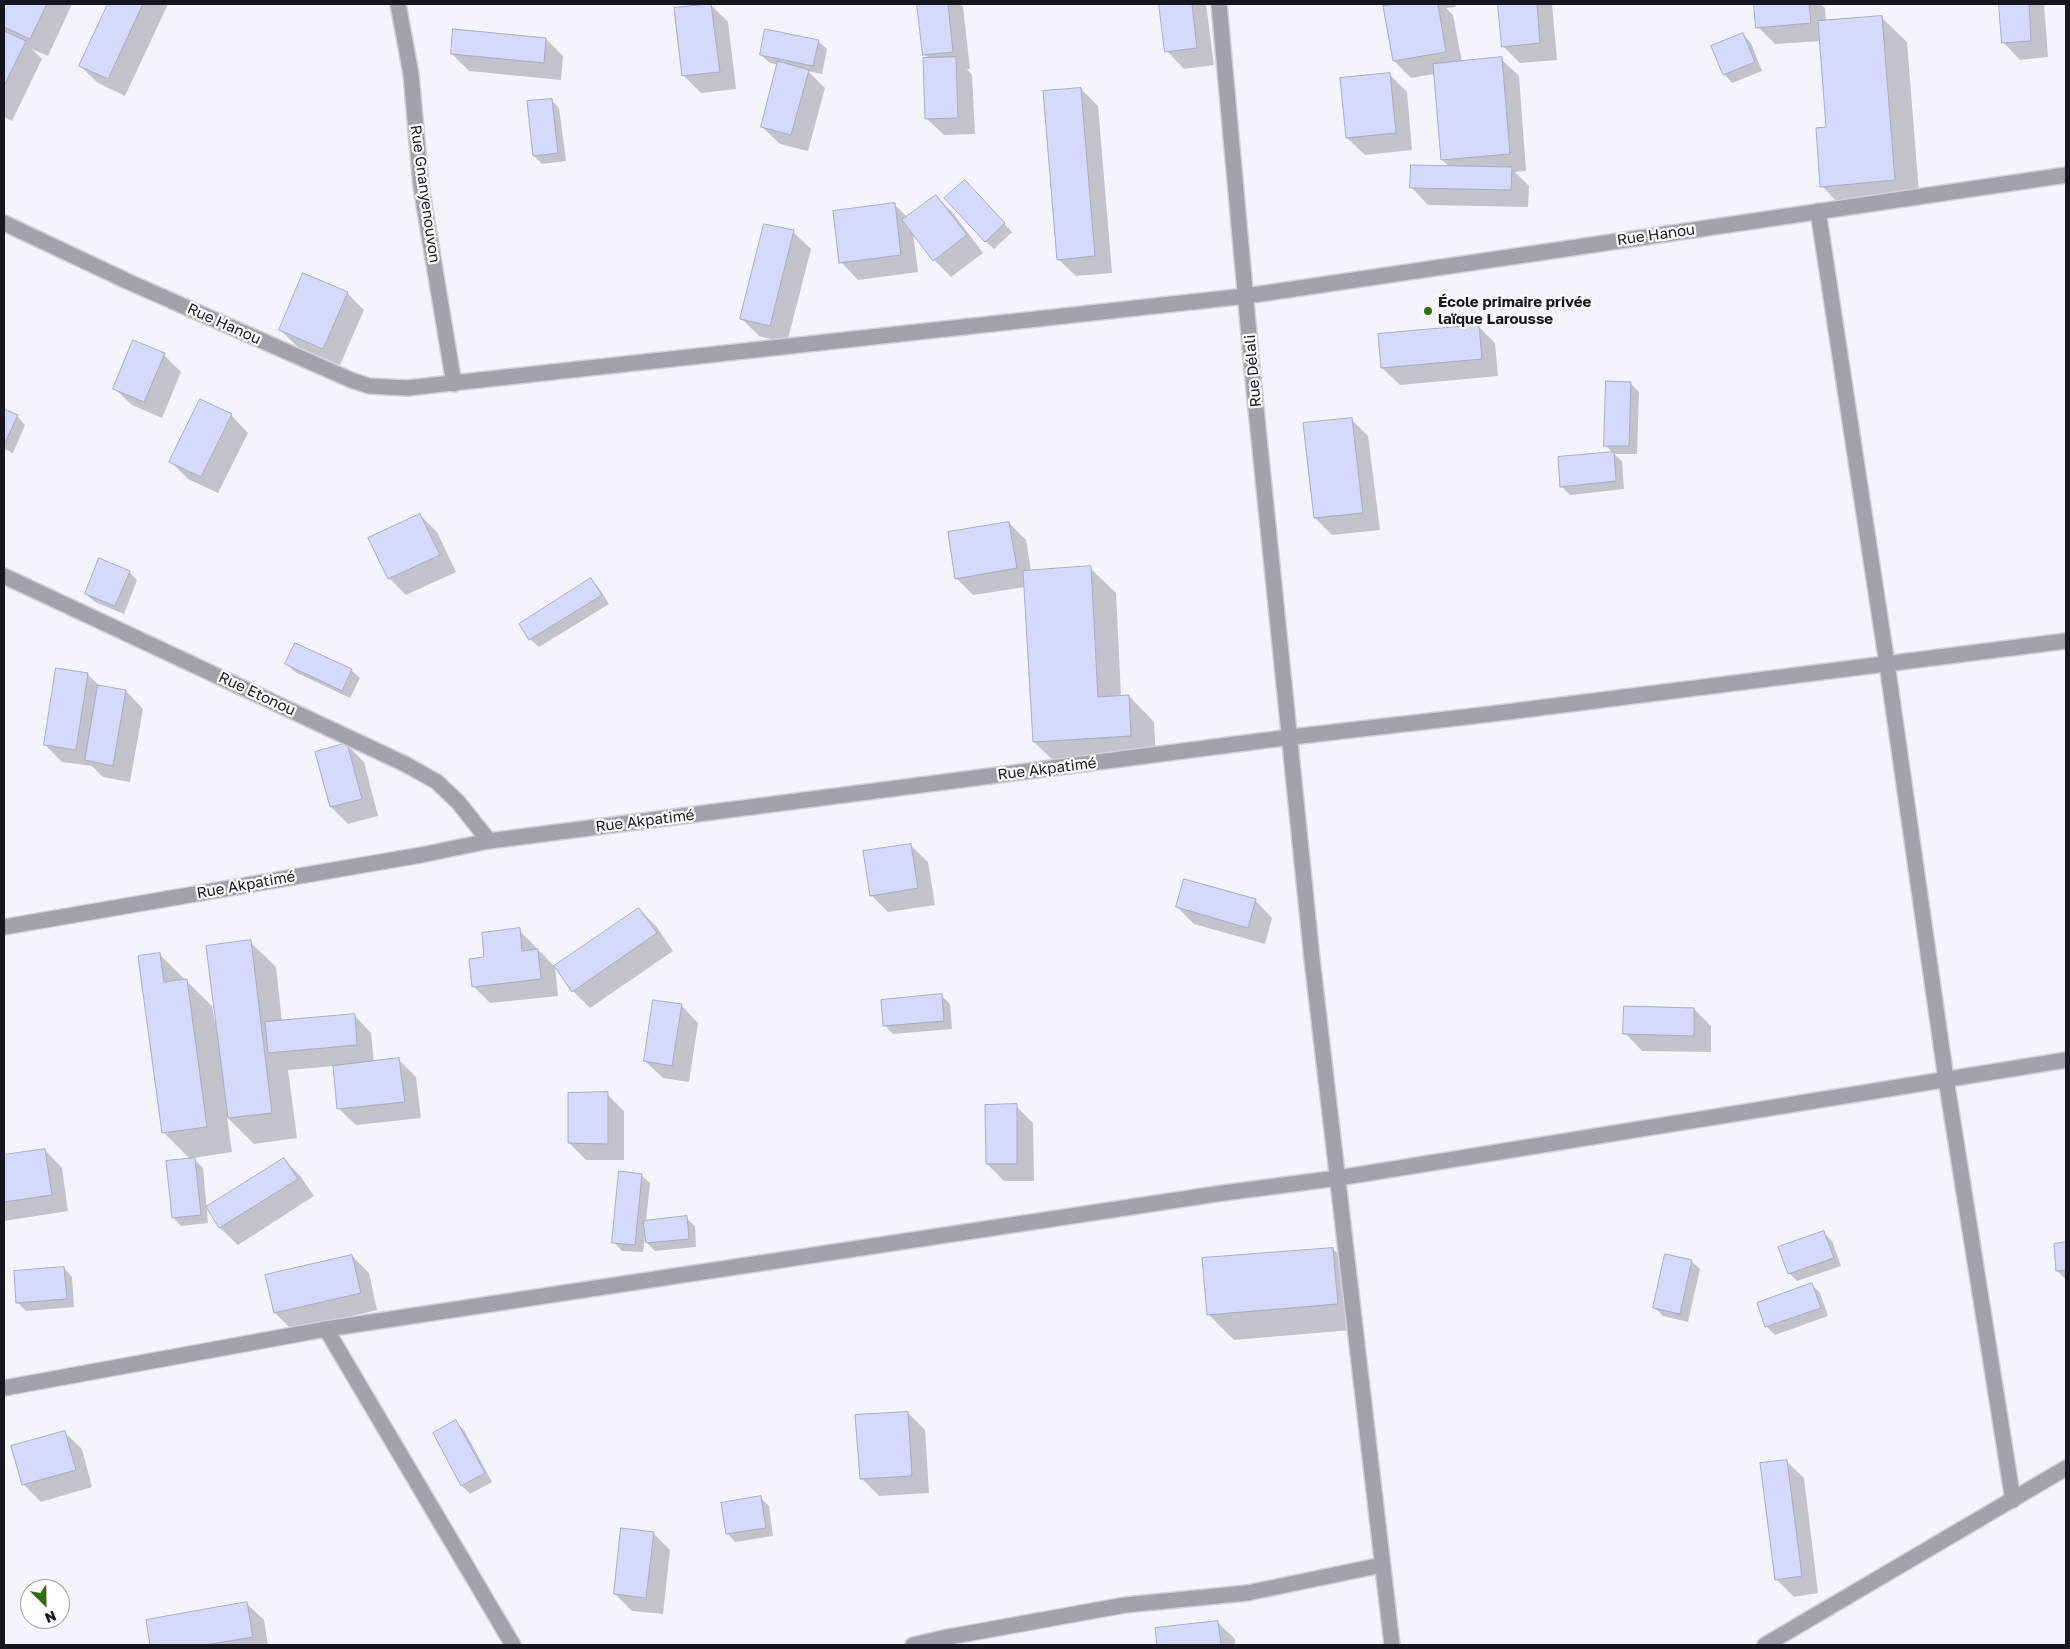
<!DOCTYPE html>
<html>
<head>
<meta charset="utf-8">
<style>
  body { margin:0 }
  #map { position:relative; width:2070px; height:1649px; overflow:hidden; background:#f3f4fe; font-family:"Golos Text",sans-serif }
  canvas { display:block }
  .frame { position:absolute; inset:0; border:5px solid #15161f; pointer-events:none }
  .north { position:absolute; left:20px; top:1579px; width:50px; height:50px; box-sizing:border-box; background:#fff; border:1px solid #a1a2a5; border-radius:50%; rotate:157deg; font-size:14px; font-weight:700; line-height:20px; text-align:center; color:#15161f }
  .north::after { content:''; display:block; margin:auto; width:18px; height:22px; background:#2b6f0b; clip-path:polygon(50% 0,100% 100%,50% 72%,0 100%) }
</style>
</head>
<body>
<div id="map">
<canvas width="2070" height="1649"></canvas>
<div class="frame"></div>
<div class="north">N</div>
</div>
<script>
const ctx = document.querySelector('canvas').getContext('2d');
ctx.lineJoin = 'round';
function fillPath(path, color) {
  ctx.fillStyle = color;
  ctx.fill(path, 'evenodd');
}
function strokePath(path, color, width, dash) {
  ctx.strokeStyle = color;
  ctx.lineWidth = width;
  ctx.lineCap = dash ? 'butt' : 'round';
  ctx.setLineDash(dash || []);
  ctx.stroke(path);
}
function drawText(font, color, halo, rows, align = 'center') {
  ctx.font = font + ' "Golos Text",sans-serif';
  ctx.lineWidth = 4.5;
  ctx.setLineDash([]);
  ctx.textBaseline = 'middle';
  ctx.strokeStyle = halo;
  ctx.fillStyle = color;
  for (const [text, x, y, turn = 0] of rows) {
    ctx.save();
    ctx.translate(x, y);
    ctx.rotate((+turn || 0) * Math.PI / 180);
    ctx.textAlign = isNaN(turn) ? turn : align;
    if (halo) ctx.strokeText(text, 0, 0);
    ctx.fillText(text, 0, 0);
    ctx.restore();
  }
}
fillPath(new Path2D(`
  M4,4H72L48,56L32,49L42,59L12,121L4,117Z
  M109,4H168L125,96L98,83L80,66Z
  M919,4H960L963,7L970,69H967L972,75L975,134L944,135L926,118L929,59L925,55Z
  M1161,4H1206L1214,65L1184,69L1167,51Z
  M1402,4H1455L1456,7L1446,8L1453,15L1462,62L1501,59L1519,76L1526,171L1515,172L1529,186L1528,207L1428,205L1411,187L1450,167L1442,160L1435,74L1411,78L1394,61L1384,7Z
  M1500,4H1552L1557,60L1520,63L1503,46Z
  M1755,4H1820L1825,8L1826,22L1881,17L1907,42L1920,206L1847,212L1822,186L1827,128L1821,41L1775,44L1758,27Z
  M2001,4H2044L2048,57L2020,60L2003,42Z
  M711,5L728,22L736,89L701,93L684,76Z
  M1743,34L1751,43L1762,71L1732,83L1724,74Z
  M546,39L563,56L561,80L469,71L452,54Z
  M818,41L827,49L822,74L808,71L825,88L808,151L780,144L762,127L779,65L770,63L761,55Z
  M1389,74L1407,92L1412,150L1365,155L1347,138L1342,80Z
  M1081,89L1098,106L1112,273L1076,276L1058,259Z
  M551,100L559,108L566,161L542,164L534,156Z
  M973,190L1012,232L994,249L985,241Z
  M936,196L953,213L983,253L951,277L934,260L913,232L918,272L858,280L841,262L894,204L908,218Z
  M793,232L811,249L787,343L759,336L742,319Z
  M347,293L364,310L340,365L298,347L280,330Z
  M1478,326L1495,343L1498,376L1400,385L1382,368Z
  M164,355L181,372L162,418L132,405L114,388Z
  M1631,384L1639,392L1637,454H1614L1622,461L1624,489L1570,495L1562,487L1613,453L1605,445Z
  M4,411L17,416L25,425L13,453L4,449Z
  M231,415L248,433L218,493L188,479L171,462Z
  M1351,419L1368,436L1380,530L1332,535L1315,518L1304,424Z
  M420,515L437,532L456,572L406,595L389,578Z
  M1009,523L1026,540L1031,571L1090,568L1116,593L1121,696H1129L1154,722L1156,762L1060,767L1034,742L1025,587L973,595L956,578Z
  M129,572L137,580L124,614L95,602L86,594Z
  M591,579L599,588L609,604L539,647L530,639Z
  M287,664L351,670L360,678L350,698L295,672Z
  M87,674L101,687L126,691L143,709L130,782L103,777L92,766L62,762L45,745Z
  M347,745L364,762L378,816L348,824L331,807L316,753Z
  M910,845L928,862L935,905L888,912L871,895Z
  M1255,900L1272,918L1265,944L1194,924L1177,907Z
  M639,909L656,926L673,951L590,1008L573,991Z
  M519,930L555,967L558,996L490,1003L473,986L486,958Z
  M250,942L276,967L282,1022L354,1015L371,1033L374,1063L399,1060L416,1077L421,1118L356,1125L338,1108L334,1066L288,1070L297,1138L254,1144L227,1117L232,1152L193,1158L203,1168L208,1223L181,1226L173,1217L191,1160L164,1133L160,955L212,1006L215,1023H217Z
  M941,995L950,1004L952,1029L893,1034L885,1026Z
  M681,1005L698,1023L689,1082L663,1078L645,1061Z
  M1694,1009L1711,1026V1052L1642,1051L1625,1033Z
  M607,1094L624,1111V1160H586L569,1143Z
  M1016,1106L1033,1123L1034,1181H1004L987,1164Z
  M45,1150L62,1168L68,1211L4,1221V1156Z
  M284,1159L301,1177L314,1196L238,1245L220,1228L208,1208Z
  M641,1175L650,1183L646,1221L686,1218L695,1226L696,1247L655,1251L647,1243L645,1236L643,1252L622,1251L614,1242Z
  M1823,1232L1832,1241L1841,1266L1797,1281L1789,1273Z
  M2066,1244V1280L2057,1271L2055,1245Z
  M1333,1249L1358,1275L1363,1329L1234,1340L1208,1314Z
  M352,1256L369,1273L377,1310L292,1330L275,1313Z
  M1691,1261L1700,1269L1688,1322L1663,1316L1655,1308Z
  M64,1268L72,1277L74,1307L26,1311L18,1303Z
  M1812,1285L1820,1293L1828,1316L1775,1335L1766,1326Z
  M908,1413L925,1430L929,1493L879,1496L862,1479L857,1417Z
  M456,1422L464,1430L492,1482L470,1494L462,1486L435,1433Z
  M64,1432L82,1449L92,1487L41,1502L24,1485L13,1446Z
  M1786,1461L1804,1478L1818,1593L1794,1597L1777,1580L1761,1464Z
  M761,1498L769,1506L773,1536L735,1542L727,1533Z
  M653,1533L670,1550L663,1614L632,1611L615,1594Z
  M246,1603L264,1620L268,1645H152L147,1621Z
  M1217,1622L1235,1639V1645H1158L1157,1629Z`), '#0003');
const building = new Path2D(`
  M4,4H47L30,39L4,27Z
  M108,4H143L108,79L79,66Z
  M711,4L720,72L682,76L674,8Z
  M917,4H948L953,52L923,55Z
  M1159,4H1192L1197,48L1165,52Z
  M1394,4H1438L1446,52L1393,61L1383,6Z
  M1498,4H1537L1540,43L1502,47Z
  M1754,4H1809L1811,23L1756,28Z
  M1999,4H2029L2031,41L2002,43Z
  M1882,16L1895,180L1820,187L1816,128L1826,127L1818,21Z
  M453,29L546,38L544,63L451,54Z
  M765,29L819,40L813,66L760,55Z
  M4,31L26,41L4,86Z
  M1743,33L1755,62L1723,75L1711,46Z
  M956,57L958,118L925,119L923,58Z
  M1502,57L1510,154L1441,160L1433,64Z
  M778,61L809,70L791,135L761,127Z
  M1390,73L1396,133L1346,138L1340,78Z
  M1081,88L1095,256L1057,260L1043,91Z
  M552,99L558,153L533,156L527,101Z
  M1411,165L1512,167L1511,190L1410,188Z
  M965,180L1005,223L985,242L944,198Z
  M936,195L967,235L933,261L902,220Z
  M895,203L901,255L839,263L833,211Z
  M764,224L794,230L770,326L740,319Z
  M303,273L348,292L323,349L279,330Z
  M1479,325L1482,359L1381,368L1378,334Z
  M133,340L165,353L144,402L113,389Z
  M1606,381L1631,382L1629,446H1604Z
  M200,399L232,414L201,477L169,462Z
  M4,409L18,415L4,445Z
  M1352,418L1363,513L1314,518L1303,423Z
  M1614,452L1616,481L1560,487L1558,457Z
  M420,514L440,555L388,579L368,538Z
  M1009,522L1017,568L955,579L948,532Z
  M99,558L130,571L115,606L85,594Z
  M1091,566L1098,697L1129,695L1131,736L1033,742L1023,571Z
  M591,578L602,595L529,640L519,624Z
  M295,643L352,669L342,691L285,664Z
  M56,668L88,673L76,750L44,745Z
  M98,685L126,690L113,766L85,760Z
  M347,743L362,799L330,807L315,752Z
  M911,844L918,888L870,896L863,851Z
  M1184,879L1256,899L1248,928L1176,907Z
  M639,908L657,933L572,992L554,966Z
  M520,928L522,951L538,949L541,979L472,987L469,959L484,957L482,933Z
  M251,940L272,1113L228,1118L206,946Z
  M160,953L164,982L187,979L207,1127L162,1133L138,956Z
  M942,994L944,1021L883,1026L881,1000Z
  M653,1000L682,1004L672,1066L644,1061Z
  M1624,1006L1694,1008V1036L1623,1034Z
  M355,1014L357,1045L268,1053L265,1022Z
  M399,1058L405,1102L337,1109L333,1066Z
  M608,1092V1144L568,1143V1093Z
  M1017,1104V1164H986L985,1105Z
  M45,1149L52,1195L4,1202V1155Z
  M195,1158L201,1215L172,1218L166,1161Z
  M284,1158L298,1179L219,1228L206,1207Z
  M619,1171L642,1174L635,1245L612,1243Z
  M687,1216L689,1239L646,1243L643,1221Z
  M1824,1231L1834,1258L1788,1274L1778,1247Z
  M2066,1242V1270L2056,1271L2054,1244Z
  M1333,1248L1338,1304L1207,1315L1202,1258Z
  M1665,1254L1692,1260L1680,1314L1653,1308Z
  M352,1255L361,1293L274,1313L265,1275Z
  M64,1267L67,1299L16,1303L14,1271Z
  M1812,1283L1821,1308L1765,1327L1757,1303Z
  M908,1412L912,1476L860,1479L855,1415Z
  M456,1420L485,1473L461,1486L433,1433Z
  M65,1431L76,1470L22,1485L11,1446Z
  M1787,1460L1802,1576L1775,1580L1760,1463Z
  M761,1496L766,1528L726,1534L721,1503Z
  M621,1528L654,1532L646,1598L614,1594Z
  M247,1602L253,1637L205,1645H150L146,1620Z
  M1218,1621L1221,1645H1157L1155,1628Z`);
fillPath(building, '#d5d9fb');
strokePath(building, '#a8abc2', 1);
const street = new Path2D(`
  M398,4L411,74L421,186L454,384
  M1219,4L1253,379L1312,959L1392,1645
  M1818,211L1887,664L1946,1079L2013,1500
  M4,223L129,282L351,380L369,386L407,388L1246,296L2066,175
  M4,576L405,764L437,782L458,802L489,841
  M4,927L421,855L489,841L1291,737L1491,714L2066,641
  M326,1329L513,1645
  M4,1388L326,1329L1223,1193L1338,1178L2066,1060
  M913,1645L943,1638L1125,1605L1247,1593L1382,1565
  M1765,1645L2066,1468`);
strokePath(street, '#cfd0da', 18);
strokePath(street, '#a0a2ac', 15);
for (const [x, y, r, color] of [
  [1428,311,5,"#2b6f0b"]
]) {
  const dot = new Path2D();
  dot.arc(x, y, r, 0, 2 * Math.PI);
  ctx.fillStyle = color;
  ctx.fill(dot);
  strokePath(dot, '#fff', 2);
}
drawText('15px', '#15161f', '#fff', [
  ["Rue Gnanyenouvon",425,194,82],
  ["Rue Hanou",1656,235,-8],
  ["Rue Hanou",224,324,24],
  ["Rue Délali",1253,371,-95],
  ["Rue Etonou",257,694,25],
  ["Rue Akpatimé",1047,769,-7],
  ["Rue Akpatimé",645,821,-7],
  ["Rue Akpatimé",246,885,-10]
]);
drawText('bold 15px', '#15161f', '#fff', [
  ["École primaire privée",1438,302],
  ["laïque Larousse",1438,319]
], 'left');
</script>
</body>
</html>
